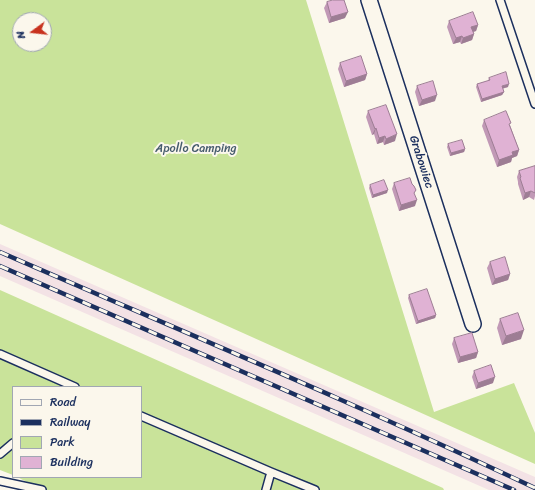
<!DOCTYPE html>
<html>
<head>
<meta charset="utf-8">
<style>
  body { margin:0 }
  #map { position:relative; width:535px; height:490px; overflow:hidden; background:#fbf7ec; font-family:Sriracha,sans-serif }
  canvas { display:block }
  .legend { position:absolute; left:12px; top:386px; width:130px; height:92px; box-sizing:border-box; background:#fbf7ec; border:1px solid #a1a7b3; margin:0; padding:5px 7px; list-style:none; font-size:12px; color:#1b2f5e }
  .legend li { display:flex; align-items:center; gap:8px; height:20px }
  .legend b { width:20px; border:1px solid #a1a7b3 }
  .north { position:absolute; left:12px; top:12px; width:40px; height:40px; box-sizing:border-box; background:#fbf7ec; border:1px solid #a1a7b3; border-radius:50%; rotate:255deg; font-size:11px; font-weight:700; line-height:16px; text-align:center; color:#1b2f5e }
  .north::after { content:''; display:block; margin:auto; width:14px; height:18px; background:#c8321e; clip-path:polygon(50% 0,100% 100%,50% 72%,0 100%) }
</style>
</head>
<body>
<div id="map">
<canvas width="535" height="490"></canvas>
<ul class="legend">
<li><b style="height:5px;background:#fbf7ec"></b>Road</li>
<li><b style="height:5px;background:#1b2f5e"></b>Railway</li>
<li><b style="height:11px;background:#c9e39a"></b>Park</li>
<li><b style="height:11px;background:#e0b2d4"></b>Building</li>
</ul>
<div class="north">N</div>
</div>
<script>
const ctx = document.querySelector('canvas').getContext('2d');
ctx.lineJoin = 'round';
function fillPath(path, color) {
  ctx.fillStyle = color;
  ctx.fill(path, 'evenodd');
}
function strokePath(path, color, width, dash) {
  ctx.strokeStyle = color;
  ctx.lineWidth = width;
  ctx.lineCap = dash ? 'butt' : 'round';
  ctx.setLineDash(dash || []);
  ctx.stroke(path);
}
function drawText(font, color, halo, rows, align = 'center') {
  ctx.font = font + ' Sriracha,sans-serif';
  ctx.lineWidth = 4;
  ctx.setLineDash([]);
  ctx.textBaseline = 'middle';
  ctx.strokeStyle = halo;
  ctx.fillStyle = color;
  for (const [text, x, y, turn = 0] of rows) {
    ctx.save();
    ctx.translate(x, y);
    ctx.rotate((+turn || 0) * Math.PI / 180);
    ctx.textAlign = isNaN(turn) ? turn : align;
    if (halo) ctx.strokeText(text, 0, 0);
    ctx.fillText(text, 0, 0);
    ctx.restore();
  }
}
fillPath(new Path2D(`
  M0,244L528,474L535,477V490H489L0,276Z`), '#f3e2e5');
fillPath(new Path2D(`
  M0,0H306L434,412L514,383L535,433V464L0,224ZM20,20H44V44H20Z
  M0,290L443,488L444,490H25L27,482L17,477H141V387H13V475L0,470Z`), '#c9e39a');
const service = new Path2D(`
  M500,0L535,104
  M0,354L75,387
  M141,416L271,472L315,490
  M0,454L13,443
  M0,481L42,490
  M266,490L271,472`);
const minor = new Path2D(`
  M369,0L473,324`);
strokePath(service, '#1b2f5e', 10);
strokePath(minor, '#1b2f5e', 18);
strokePath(service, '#fbf7ec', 7);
strokePath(minor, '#fbf7ec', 15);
const rail = new Path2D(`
  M0,252C179,330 359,405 535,488
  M0,266L514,490`);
strokePath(rail, '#1b2f5e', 4.5);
strokePath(rail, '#fbf7ec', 3, [9]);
fillPath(new Path2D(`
  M327,2L345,18L329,23L324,8Z
  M449,21L478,25L476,31L473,32L474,34L472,40L461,44L460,42L453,44L447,27Z
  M340,63L367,74L365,80L344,87L338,69Z
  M489,78L508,87L502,89L504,92L502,95L481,102L476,87L477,84L488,81Z
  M417,86L435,101L419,106L415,92Z
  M368,111L395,141L384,145L383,142L377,144L374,134L372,135L366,117Z
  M484,120L510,125L519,150L517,156L512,158L511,162L497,167L482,126Z
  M448,144L465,149L464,152L450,156L447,147Z
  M535,166V196L534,200L529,197L523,200L518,184V182L517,177L519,171Z
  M394,183L412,184L416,190L414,193L415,206L399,211L392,189Z
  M370,185L387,193L372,198L369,188Z
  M490,262L510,274L508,280L492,285L487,268Z
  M409,295L436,315L435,318L416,324L408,298Z
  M500,319L521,339L502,345L497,328Z
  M454,338L478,352L476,358L458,363L452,344Z
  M474,371L493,383L476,389L472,377Z`), '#c199b6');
fillPath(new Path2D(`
  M348,12L345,18L329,23L331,17Z
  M478,25L476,31L469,33L471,27Z
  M474,34L472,40L461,44L463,38Z
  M462,36L460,42L453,44L456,38Z
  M367,74L365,80L344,87L346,81Z
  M509,84L508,87L500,89L502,86Z
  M504,92L502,95L481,102L482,99Z
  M437,95L435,101L419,106L422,100Z
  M376,128L374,134L372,135L375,129Z
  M397,134L395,141L384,145L386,139Z
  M385,136L383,142L377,144L379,138Z
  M465,149L464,152L450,156L451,153Z
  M519,150L517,156L512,158L511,162L497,167L499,160L512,152Z
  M388,190L387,193L372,198L373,195Z
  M531,191L529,197L523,200L525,193Z
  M417,200L415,206L399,211L401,205Z
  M510,274L508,280L492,285L495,279Z
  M436,315L435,318L416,324L418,321Z
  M524,330L521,339L502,345L506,336Z
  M478,352L476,358L458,363L460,357Z
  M495,377L493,383L476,389L478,383Z`), '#9d7d94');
const building = new Path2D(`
  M333,0H344L348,12L331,17L327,2Z
  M473,12L478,25L471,27L474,34L463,38L462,36L456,38L449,21Z
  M361,56L367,74L346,81L340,63Z
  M506,72L509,84L502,86L504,92L482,99L477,84L490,80L489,78Z
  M433,81L437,95L422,100L417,86Z
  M386,105L397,134L386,139L385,136L379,138L376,128L375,129L368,111Z
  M506,111L511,123L509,124L519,150L512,152L513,155L499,160L484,120Z
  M462,140L465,149L451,153L448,144Z
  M535,166V193L531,191L525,193L520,178L521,177L519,171Z
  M410,178L412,184L414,186L416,190L414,193L417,200L401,205L394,183Z
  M384,180L388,190L373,195L370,185Z
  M505,257L510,274L495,279L490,262Z
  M427,289L436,315L418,321L409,295Z
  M518,313L524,330L506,336L500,319Z
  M472,333L478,352L460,357L454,338Z
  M491,365L495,377L478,383L474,371Z`);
fillPath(building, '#e0b2d4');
strokePath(building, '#9d7d94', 1);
drawText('12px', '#465c6d', '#fbf7ec', [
  ["Apollo Camping",196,149]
]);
drawText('12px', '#1b2f5e', '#fbf7ec', [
  ["Grabowiec",421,162,72]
]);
</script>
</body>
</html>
